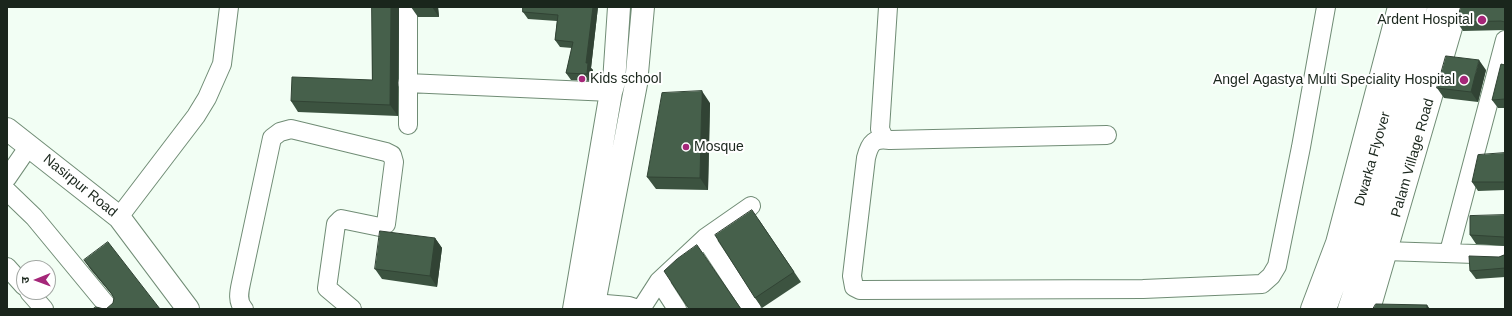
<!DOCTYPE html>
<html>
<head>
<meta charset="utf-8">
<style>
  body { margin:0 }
  #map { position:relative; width:1512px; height:316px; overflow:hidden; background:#f2fef4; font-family:Helvetica,"Noto Sans Devanagari",sans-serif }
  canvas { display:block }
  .frame { position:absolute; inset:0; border:8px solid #1a261c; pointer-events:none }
  .north { position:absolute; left:16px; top:260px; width:40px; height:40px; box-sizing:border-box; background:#fff; border:1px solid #a3a8a4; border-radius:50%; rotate:269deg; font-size:11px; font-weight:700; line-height:16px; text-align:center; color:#1a261c }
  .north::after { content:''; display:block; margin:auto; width:14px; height:18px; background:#a52779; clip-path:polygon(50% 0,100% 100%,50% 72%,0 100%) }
</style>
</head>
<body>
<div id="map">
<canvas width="1512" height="316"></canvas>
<div class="frame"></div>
<div class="north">उ</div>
</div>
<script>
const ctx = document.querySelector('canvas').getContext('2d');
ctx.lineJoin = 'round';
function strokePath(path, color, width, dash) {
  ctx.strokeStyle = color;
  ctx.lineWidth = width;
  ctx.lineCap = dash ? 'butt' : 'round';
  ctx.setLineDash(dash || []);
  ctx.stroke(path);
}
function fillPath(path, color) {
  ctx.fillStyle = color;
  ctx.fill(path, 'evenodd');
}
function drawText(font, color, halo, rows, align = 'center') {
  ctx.font = font + ' Helvetica,sans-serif';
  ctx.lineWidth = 4;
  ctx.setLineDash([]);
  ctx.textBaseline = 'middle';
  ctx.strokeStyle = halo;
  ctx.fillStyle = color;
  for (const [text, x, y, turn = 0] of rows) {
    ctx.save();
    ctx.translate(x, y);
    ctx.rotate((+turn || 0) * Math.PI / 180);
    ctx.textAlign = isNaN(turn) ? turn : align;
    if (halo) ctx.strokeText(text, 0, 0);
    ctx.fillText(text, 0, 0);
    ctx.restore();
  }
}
const minor = new Path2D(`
  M407,83L611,92
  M408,125V7
  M1107,135L890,140C874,138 870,142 866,158L852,276L854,287L860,290L1143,289L1262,284L1271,276L1277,266L1301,147L1326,7
  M884,138L880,129L888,7
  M7,178L29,146
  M7,191L34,217L110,309
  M119,217L196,116L207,98L222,64L229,7
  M705,238L752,309
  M1385,251L1505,255
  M1449,252L1505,40
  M7,267L24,286
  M659,281L677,309
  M29,292L44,309
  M582,302L629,306L638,309
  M244,309C237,302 239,292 241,283L272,138L280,132L291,129L386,152L392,155L394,162L386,224L380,227L341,219L336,224L327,288L352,309
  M641,309L659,281L705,238L751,206`);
const tertiary = new Path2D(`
  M7,129L119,217L188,309
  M574,309L611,92L614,82L619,7
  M593,309L636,84L643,7
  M1312,309L1337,243L1399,7
  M1369,309L1457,7`);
const primary = new Path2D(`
  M1325,309L1348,247L1416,7
  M1349,309L1367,255L1439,7`);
strokePath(minor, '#708c75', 20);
strokePath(tertiary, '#708c75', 24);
strokePath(primary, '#708c75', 24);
strokePath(minor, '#fff', 18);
strokePath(tertiary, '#fff', 22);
strokePath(primary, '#fff', 22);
fillPath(new Path2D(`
  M372,7H399L398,116L298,112L291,101L372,80Z
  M411,7H438L439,17H418Z
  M523,7H598L591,68L593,70L592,81L571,80L566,73L572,48L560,47L555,40L557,21L528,19L523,12Z
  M1505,7V30L1463,31L1457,22Z
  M1505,49V108H1498L1492,100L1505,65Z
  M1486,70L1478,102L1444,98L1437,88Z
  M710,103L708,190L656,189L647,177Z
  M1505,153V190L1478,191L1472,182Z
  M1505,215V246L1476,244L1470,235Z
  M759,220L801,282L762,308L755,298Z
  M435,238L442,248L437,287L382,279L375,269Z
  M1505,254V277L1476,279L1470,271L1499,257L1504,255Z
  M84,260L160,309L113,303L114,298L113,296L91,270Z`), '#3c5340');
fillPath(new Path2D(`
  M391,7H399L398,116L390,105Z
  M432,7H438L439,17Z
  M593,7H598L591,68L593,70L592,81L587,74L586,63Z
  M1479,60L1486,70L1478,102L1471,92Z
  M702,91L710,103L708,190L700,178Z
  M435,238L442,248L437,287L430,276Z
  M1427,305L1430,309H1427Z`), '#314334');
const building = new Path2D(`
  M372,7H391L390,105L291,101L292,77L372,80Z
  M523,7H593L586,63H588L587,74L566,73L573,42L555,40L558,15L523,12Z
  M1461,7H1505V22L1501,21L1457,22Z
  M1505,49V99L1492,100L1501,64L1505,65Z
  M1446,56L1479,60L1471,92L1437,88Z
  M702,91L700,178L647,177L662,93Z
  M1505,153V182H1472L1478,155Z
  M752,210L794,272L755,298L715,235Z
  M1505,215V238L1504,237L1470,235V216Z
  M380,231L435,238L430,276L375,269Z
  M108,242L160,309H106L113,303L114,298L111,293L84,260Z
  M697,245L741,309H689L664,271L677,259Z
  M1505,254V268L1470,271L1469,256L1499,257L1504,255Z
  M1376,304L1427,305V309H1373Z
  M96,307L104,309H93Z`);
fillPath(building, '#46604b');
strokePath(building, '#314334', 1);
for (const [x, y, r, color] of [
  [1482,20,5,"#a52779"],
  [582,79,4,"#a52779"],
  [1464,80,5,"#a52779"],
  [686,147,4,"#a52779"]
]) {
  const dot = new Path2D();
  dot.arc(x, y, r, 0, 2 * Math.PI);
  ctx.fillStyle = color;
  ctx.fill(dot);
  strokePath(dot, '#fff', 1.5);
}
drawText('14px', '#1a261c', '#fff', [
  ["Ardent Hospital",1473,20],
  ["Kids school",590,79,"left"],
  ["Angel Agastya Multi Speciality Hospital",1455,80],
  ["Mosque",694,147,"left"]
], 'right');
drawText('14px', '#1a261c', '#fff', [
  ["Palam Village Road",1413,158,-74],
  ["Dwarka Flyover",1373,159,-74],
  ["Nasirpur Road",80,186,39]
]);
</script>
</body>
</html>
